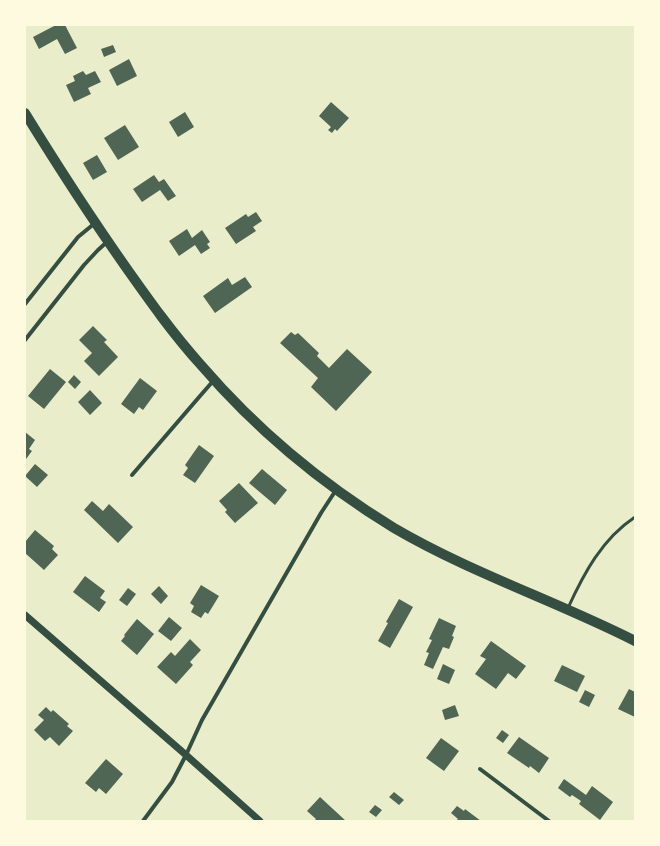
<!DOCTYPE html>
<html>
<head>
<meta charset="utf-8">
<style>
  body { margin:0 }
  #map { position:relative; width:660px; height:846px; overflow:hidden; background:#e9edc9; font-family:"Varela Round",sans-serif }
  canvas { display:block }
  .frame { position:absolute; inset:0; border:26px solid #fefae0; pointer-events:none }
</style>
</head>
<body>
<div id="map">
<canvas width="660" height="846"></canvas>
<div class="frame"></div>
</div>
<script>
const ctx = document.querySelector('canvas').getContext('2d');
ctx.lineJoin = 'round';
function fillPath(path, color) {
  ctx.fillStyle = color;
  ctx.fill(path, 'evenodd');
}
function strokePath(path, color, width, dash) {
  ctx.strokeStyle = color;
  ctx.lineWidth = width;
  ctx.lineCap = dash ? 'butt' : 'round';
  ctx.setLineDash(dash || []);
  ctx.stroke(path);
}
fillPath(new Path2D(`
  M56,25H65L77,48L65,54L57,39L39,49L33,37Z
  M113,45L116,52L104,57L101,49Z
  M129,59L137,76L117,86L109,70Z
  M83,71L86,75L95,71L101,82L88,88L91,94L74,102L66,85L75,81L73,76Z
  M331,102L349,118L337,131L335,129L332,133L328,130L331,127L319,116Z
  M185,112L194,127L178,137L169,122Z
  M125,125L139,147L118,160L104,138Z
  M97,155L107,172L93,180L83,163Z
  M154,175L159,182L164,179L176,196L168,201L160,190L142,202L133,189Z
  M256,212L262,221L253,227L256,231L236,244L225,228L246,214L248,217Z
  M187,229L192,238L202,230L210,242L207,244L210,248L201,254L195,245L179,256L169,241Z
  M245,277L252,287L215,313L203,296L228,278L232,285Z
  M93,326L107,340L104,342L118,357L99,376L84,361L92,353L79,340Z
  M291,332L295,335L298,333L319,353L317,356L329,368L347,349L372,372L336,411L311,387L318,378L280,343Z
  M50,369L66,382L44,409L28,396Z
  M74,375L81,382L75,389L68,382Z
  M140,378L157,391L143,410L139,407L134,414L121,404Z
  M90,390L102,403L90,415L78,402Z
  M25,432L35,440L29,449L32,451L26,459L25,458Z
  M199,445L214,456L195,483L183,475L188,468L185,465Z
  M35,464L48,475L37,487L25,476Z
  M262,469L287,490L275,505L249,483Z
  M239,483L258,503L235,523L225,512L227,510L219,501Z
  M92,501L103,511L109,504L133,527L118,543L84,510Z
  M35,530L54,546L52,549L58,555L44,570L25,553V542Z
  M85,576L105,591L100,598L106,602L99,612L73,592Z
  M201,585L219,596L208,614L205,612L201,618L191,612L194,606L190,603Z
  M159,586L168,596L161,604L151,594Z
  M128,588L136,594L127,606L119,600Z
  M399,599L413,607L390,648L378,641L388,623L386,622Z
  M169,617L182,628L171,641L158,631Z
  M439,618L456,626L452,636L454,637L449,649L443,647L433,669L424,665L429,653L426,652L432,640L429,639Z
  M137,619L154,634L137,655L121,641L125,636L124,635Z
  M190,639L201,650L190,662L193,665L176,684L157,667L171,652L175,656Z
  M491,641L526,666L516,679L508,673L496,689L475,674L486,659L480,656Z
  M443,664L455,670L449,684L437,679Z
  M562,665L585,676L577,692L554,681Z
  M629,689L635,692V717L618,709Z
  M585,690L595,695L589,707L579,702Z
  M455,705L459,716L445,720L442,710Z
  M46,707L51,712L53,710L69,724L67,726L73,731L59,746L50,737L45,741L34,730L44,720L38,715Z
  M502,730L509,735L503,743L496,738Z
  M519,737L549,758L539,773L530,766L529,768L507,753Z
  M441,738L459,751L444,771L426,758Z
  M106,759L123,774L106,794L99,788L96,792L85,783Z
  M564,779L586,795L592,786L613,802L600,820L579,804L581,801L572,795L570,797L558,788Z
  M394,792L404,800L399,805L389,797Z
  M320,797L346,821H314L316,819L307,811Z
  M375,805L382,810L376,817L369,812Z
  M457,806L464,811L465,809L481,821H456L458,819L451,813Z`), '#4f6655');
strokePath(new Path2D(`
  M568,608C584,573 602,539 635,517`), '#344e41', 3);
strokePath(new Path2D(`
  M25,304L78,237L95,223
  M25,340L84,265L98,250L108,241
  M132,475L200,396L214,380
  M480,769L549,821
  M143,821L172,782L186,755L202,720L321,513L336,490`), '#344e41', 4);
strokePath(new Path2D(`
  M25,615L186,755L260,821`), '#344e41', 7);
strokePath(new Path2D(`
  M25,113C57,165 90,216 125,266C149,300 173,334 201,365C256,429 322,484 394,528C471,573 556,601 635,641`), '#344e41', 10);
</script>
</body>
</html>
